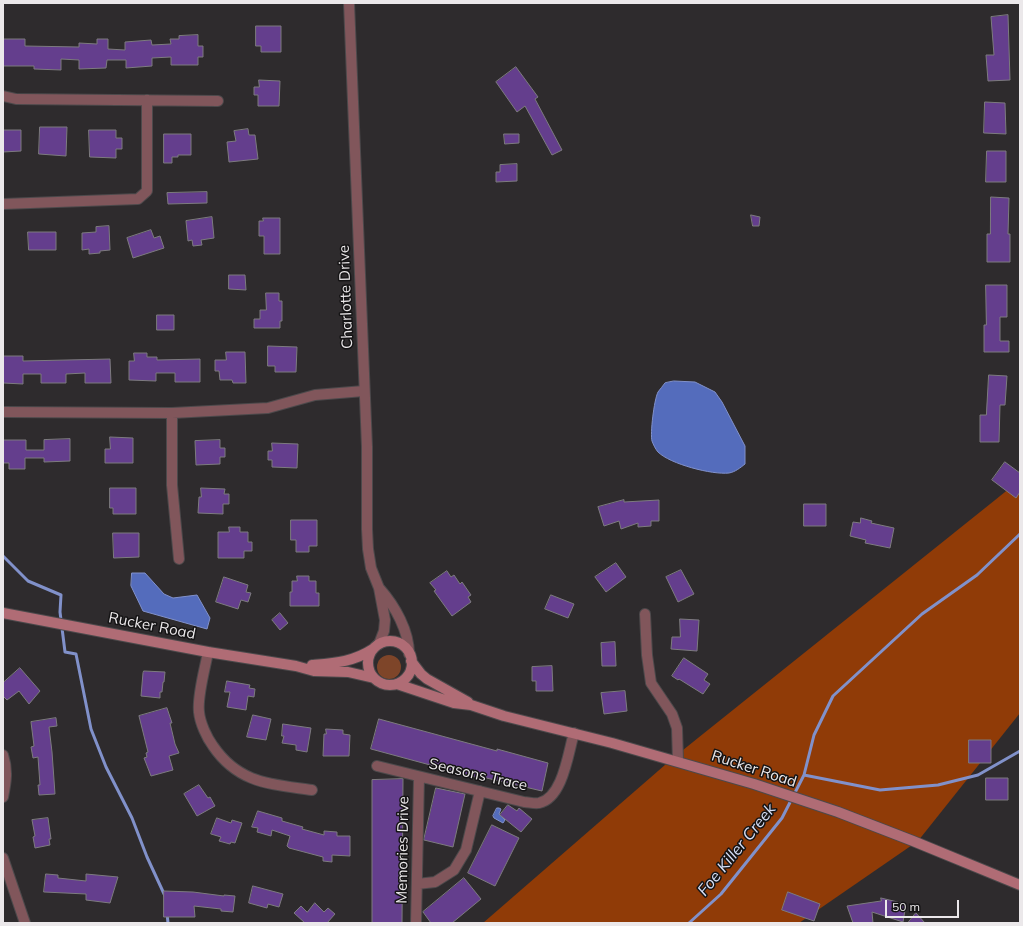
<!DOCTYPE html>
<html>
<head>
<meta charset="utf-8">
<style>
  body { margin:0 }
  #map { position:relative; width:1023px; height:926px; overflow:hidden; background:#2e2b2d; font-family:Mulish,sans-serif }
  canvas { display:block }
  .frame { position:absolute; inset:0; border:4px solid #ebe8ea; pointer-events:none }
  .scale { position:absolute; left:885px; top:900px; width:74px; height:18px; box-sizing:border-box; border:2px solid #ebe8ea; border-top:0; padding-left:5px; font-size:12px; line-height:14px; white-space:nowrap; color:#ebe8ea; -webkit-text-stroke:3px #151415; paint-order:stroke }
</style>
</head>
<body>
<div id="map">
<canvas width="1023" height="926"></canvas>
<div class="frame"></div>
<div class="scale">50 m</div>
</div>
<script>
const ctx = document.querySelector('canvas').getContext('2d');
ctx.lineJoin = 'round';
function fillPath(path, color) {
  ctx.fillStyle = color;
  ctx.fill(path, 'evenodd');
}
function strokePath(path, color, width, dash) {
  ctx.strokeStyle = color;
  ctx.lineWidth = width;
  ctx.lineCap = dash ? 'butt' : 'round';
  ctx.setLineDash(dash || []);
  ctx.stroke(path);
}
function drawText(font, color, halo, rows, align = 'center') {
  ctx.font = font + ' Mulish,sans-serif';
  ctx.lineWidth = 3;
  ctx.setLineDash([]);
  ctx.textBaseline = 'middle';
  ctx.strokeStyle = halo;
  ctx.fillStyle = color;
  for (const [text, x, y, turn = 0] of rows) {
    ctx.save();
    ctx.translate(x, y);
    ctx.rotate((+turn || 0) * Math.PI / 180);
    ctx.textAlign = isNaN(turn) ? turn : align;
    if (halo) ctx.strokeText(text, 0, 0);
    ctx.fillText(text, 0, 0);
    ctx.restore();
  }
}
fillPath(new Path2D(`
  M377 667a12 12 0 1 1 24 0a12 12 0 1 1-24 0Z`), '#7e4529');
fillPath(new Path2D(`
  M1020,480V713L918,841L799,923H483L673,758Z`), '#903b07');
const water = new Path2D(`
  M674,381L695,382L715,392L722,402L745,446V464C740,468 735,472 729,473C712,475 670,464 658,452C656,450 653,444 652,441C650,434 654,400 658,392C660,389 663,386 665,383Z
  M132,573H145L164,594L173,598L197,595L210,618L207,629L143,611L131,586Z
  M497,808H499L501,809L499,814L505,820L503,823L494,818L493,816Z`);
fillPath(water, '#546cbc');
strokePath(water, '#8191ca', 1);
strokePath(new Path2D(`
  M3,556L28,581L61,595L60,612L65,652L76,654L91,729L106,767L132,818L147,857L165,896
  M804,775L814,735L833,696L922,614L977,575L1020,534
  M167,913L168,923
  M689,923L721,894L782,818L804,775L880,790L938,785L978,775L1020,751`), '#8191ca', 3);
const building = new Path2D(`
  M1008,15L1010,80L988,81L986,55H994L991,17Z
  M256,26H281V52H261V46H256Z
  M198,35V46H203V57H198V65H171V57L152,58V66L126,68V60H107L106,68L79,69V60L61,59V70L34,69V66H3V39H25V46L79,47V43L97,44V39H108V49L125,50V42L151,40L152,45L171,44L170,39H179V36Z
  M516,67L538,97L535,99L562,150L552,155L525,106L517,112L496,82Z
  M259,80L280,81L279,106H258V95H254V87H259Z
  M985,102L1005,103L1006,134L984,133Z
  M40,127H67L66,156L39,154Z
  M248,129L249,135H255L258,159L229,162L227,142L236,141L234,131Z
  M3,130H21V151L3,152Z
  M89,130H116V138H122V149H116V158L90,157Z
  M164,134H191V155H178V157H172V163H164Z
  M504,134H519V143L505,144Z
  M987,151H1006V182H986Z
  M517,164V181L496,182V172H500V165Z
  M207,192V203L168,204L167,193Z
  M991,197L1009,198L1008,234H1010V262H987V234H990Z
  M751,215L760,217L759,226H753Z
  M212,217L214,238L201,240L202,245L193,246L192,240L188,241L186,221Z
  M263,218H280V254H264V236H259V221H263Z
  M109,226L110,250L100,251V253L89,254V249L82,250V233L96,232V227Z
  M151,230L154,238L160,236L164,248L133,258L127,238Z
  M28,232H56V250H29Z
  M229,275H245L246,290L229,289Z
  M986,285H1007V317H1000V341H1009V352H984V325H986Z
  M266,293H279V301H282V321H280V328H254V319H260V310H266Z
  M157,315H174V330H157Z
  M268,346L297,347L296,372H275V366H268Z
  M226,352H245L246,383H233L232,380H220L219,371H215V360H226Z
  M134,353H147V357H157V360L200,359V382H175V373H156V381L129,380V361H134Z
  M3,356H23V361L110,359L111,383H85V373L66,374V383H41V374H23V384L3,383Z
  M989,375L1007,376L1005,405H1000L999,442H980V415H986Z
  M110,437L133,438V463H105V449H110Z
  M70,439V461L44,462V458H25V469H9V463H3V440H26V450H44V440Z
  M220,440V448H225V457H220V464L196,465L195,441Z
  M272,443L298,444L297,468L272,467V460H268V451H272Z
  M1005,462L1020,473V492L1016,498L992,480Z
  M110,488H136V514H113V508H110Z
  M201,488L225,489L224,494H229V504H223V514L198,513L199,497H201Z
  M624,500V502L659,500V521H651V526L638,527V523L621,529L619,521L604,526L598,507Z
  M804,504H826V526H804Z
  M861,518L872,521L871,523L894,528L890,548L865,543L866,540L850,536L853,522L860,523Z
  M291,520H317V546H309V552H296V540H291Z
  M229,527H240V532H248V542H252V551H244V558H218V532H229Z
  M113,533H139V557L114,558Z
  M616,563L626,577L606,592L595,577Z
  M681,570L694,594L678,602L666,577Z
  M447,571L451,577L454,575L460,584L462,582L471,595L468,597L471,602L452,616L434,591L436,590L430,583Z
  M297,576H309V581H316V593H319V606H290V592H292V581H297Z
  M224,577L248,585L246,592L251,593L248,602L241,600L238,609L216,602Z
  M551,595L574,604L568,618L545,609Z
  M280,613L288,623L280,630L272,620Z
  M680,619L699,620L697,651L671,649L672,637H680Z
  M615,642L616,666H602L601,643Z
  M684,658L708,674L704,680L710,684L703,694L679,679L678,680L672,676Z
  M552,666L553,691H536V681H532V667Z
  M20,668L40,691L29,704L19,691L7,700L3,696V683Z
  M144,671L165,672L164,682H163L162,692H160V698L141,696L143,673Z
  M227,681L250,685L249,688L255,689L254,697L248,696L246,710L227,707L230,692H225Z
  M625,691L627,711L604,714L601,693Z
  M167,708L172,723H170L175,744L179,753L169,756L173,770L151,776L144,758L147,757L146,753L148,752L139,716Z
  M253,715L271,719L266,740L247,737Z
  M56,718L57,726L49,727L52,752L55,794L39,795L38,785H40L38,757L33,758L31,747L34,746L31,722Z
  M379,719L497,751V749L548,763L542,791L482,777V779L371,749Z
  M283,724L311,728L307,752L296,750V745L282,743L284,736H282Z
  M326,729L343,730V734L350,735L349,756H323L324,734H326Z
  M969,740H991V763H969Z
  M986,778H1008V800H986Z
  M403,779L402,923H372V780Z
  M199,785L208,798L210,797L215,806L197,816L184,794Z
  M436,788L465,794L453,847L424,840Z
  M508,805L517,811L519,808L532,819L521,832L500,815Z
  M258,811L282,818V821L303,827L302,829L324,835V831L337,832V836H350V856L332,855V862L323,861V857L289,848L287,846L290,836L272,830L271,836L257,832L258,828L252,827Z
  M48,818L51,839H49L50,845L35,848L33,837L35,836L32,820Z
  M217,818L231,823L232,820L242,823L235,843L231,842L230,844L219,841L221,837L211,834Z
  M492,825L519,838L495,886L468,873Z
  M46,874L58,875V878L86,881V874L118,877L110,903L86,900V894L44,892Z
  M464,878L481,899L452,923H431L423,912Z
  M253,886L283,894L279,907L268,904L267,908L249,903Z
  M164,891L193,892L224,896V895L235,896L233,912L221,911V909L194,906L195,917H164Z
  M788,892L820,904L814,921L782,910Z
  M881,898L906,904L903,922L872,912L873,923H853L847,906L881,901Z
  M315,903L324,912L328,908L335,914L327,923H305L294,913L301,906L307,912Z
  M916,913L925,923H908Z`);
fillPath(building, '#643e8d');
strokePath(building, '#7d7b7f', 1);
const minor = new Path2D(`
  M3,96L16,99L218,101
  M3,204L138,199L147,191V100
  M3,412L172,413L268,408L315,395L364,391
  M172,413V485L179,559
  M645,614L647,655L651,683L672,714L677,728L678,761
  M208,652C205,669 197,696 199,712C200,723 207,738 213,746C239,784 271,784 312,790
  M3,755C8,770 6,782 3,797
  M377,766L524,802C528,802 535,804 539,803C563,798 568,753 574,733
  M3,858L25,923
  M417,884L435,882L454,870L466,850L480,791
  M416,923L419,777`);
const tertiary = new Path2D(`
  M349,3L367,447V529L368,549L371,568L379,588L385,620L384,631L379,644
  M380,589C395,606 409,631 409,654`);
const secondary = new Path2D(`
  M3,613L208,652L296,666L314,671L348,672L374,678
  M368 663a22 22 0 1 1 44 0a22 22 0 1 1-44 0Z
  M411,661L421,674L427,679L468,702
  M312,665C335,663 353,662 373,649
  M397,684L454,703L471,705L504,716L612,743L754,784L838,812L913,841L1020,885`);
strokePath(minor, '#4c494b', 12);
strokePath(tertiary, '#4c494b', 12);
strokePath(secondary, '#4c494b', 12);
strokePath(minor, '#81565b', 10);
strokePath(tertiary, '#81565b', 10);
strokePath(secondary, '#b06c75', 10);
drawText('15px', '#ebe8ea', '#151415', [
  ["Charlotte Drive",346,297,-92],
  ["Rucker Road",152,626,11],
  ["Rucker Road",754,769,18],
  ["Seasons Trace",478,775,13],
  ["Memories Drive",403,850,-89]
]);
drawText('italic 16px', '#d9e1f8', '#151415', [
  ["Foe Killer Creek",737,850,-51]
]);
</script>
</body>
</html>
